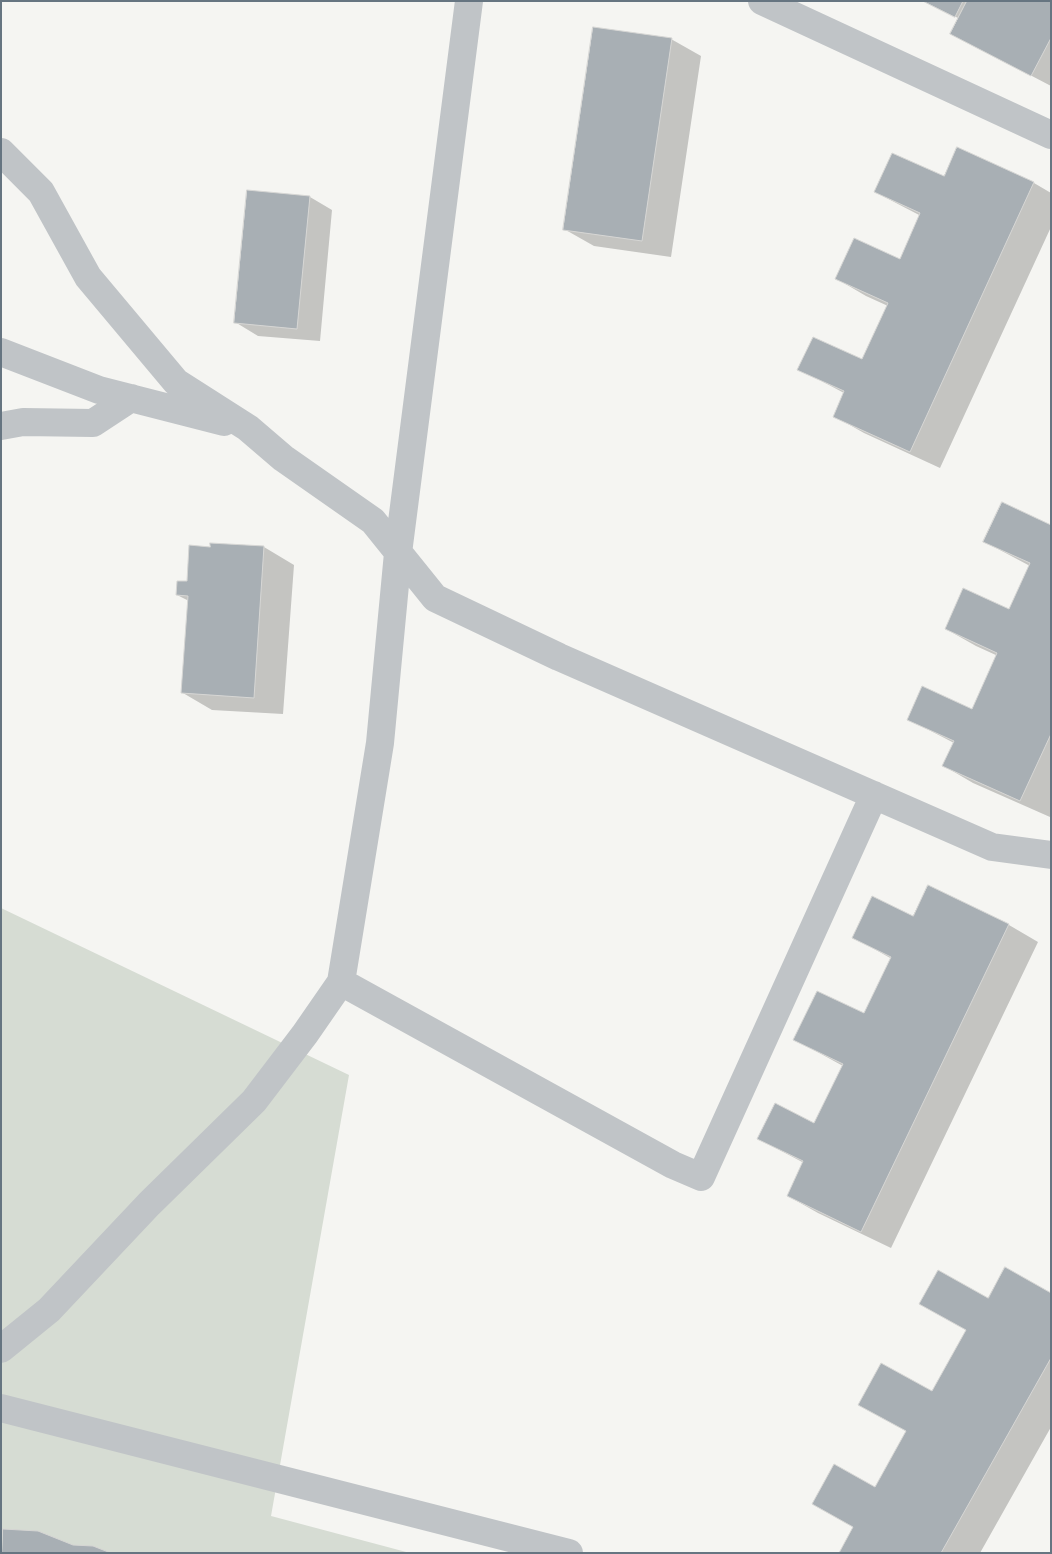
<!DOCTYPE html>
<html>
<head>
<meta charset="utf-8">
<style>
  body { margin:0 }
  #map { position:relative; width:1052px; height:1554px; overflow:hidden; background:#f5f5f2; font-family:"Roboto Condensed",sans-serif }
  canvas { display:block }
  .frame { position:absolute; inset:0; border:2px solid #667581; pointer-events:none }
</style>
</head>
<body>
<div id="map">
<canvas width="1052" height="1554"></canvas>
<div class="frame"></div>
</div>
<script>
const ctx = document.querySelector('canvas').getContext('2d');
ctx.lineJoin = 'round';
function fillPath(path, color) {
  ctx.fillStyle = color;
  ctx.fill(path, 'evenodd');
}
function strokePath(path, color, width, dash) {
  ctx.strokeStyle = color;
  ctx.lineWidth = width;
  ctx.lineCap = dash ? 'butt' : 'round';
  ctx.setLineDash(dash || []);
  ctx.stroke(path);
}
fillPath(new Path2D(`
  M1,908L349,1075L271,1516L410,1553H1Z`), '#d6dcd3');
fillPath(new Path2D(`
  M924,1H1051V86L952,34L960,19Z
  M671,39L701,56L671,257L594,246L564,229Z
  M958,148L1034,183L1051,193V227L940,468L864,433L834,416L844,393L799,369L863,361L888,306L866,296L837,279L900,260L921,216L875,192L944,178Z
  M310,197L332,210L320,341L258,336L235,322Z
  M1051,526V815L1050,817L973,783L944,766L954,743L908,719L973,711L998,656L976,646L946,629L1010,610L1030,566L985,542Z
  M211,544L264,547L294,565L283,714L212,710L183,693L189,601L177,595L188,582L211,548Z
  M929,887L1009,925L1038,942L891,1248L818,1213L788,1196L804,1163L759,1139L815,1124L843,1066L794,1039L865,1015L892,959L853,937L914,918Z
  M1051,1295V1427L980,1553H840L875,1488L988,1300Z`), '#0003');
const building = new Path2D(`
  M923,1H963L955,17Z
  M967,1H1051V38L1031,76L950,34Z
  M593,27L672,38L642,241L563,230Z
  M957,147L1034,182L910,452L833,417L844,391L797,370L813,337L862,359L888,303L835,279L854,238L900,259L920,213L874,192L892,153L944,176Z
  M247,190L310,196L297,329L234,323Z
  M1002,502L1051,525V734L1020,801L942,766L954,741L907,720L922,686L972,709L997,653L945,629L963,588L1009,609L1030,563L983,542Z
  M210,543L264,546L254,698L181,693L188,596L176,595L177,581H187L189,545L210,547Z
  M928,885L1009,924L861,1232L787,1196L803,1161L757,1139L775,1103L814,1123L843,1064L793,1040L817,991L864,1013L891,957L852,938L872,896L913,916Z
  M1005,1267L1051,1293V1358L941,1553H839L853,1527L812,1504L834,1464L875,1487L906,1431L858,1405L881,1363L932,1391L966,1330L919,1304L938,1270L988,1298Z
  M3,1529L38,1531L73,1545L93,1546L111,1553H2Z`);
fillPath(building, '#a8afb4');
strokePath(building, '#d6d6d4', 1);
strokePath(new Path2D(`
  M762,1L1051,135
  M1,152L41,192L88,277L176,382L248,428L283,458L373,521L435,598L559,657L992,847L1051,855
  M1,352L99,390L224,422
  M1,426L23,422L93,423L131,398
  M341,982L673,1165L701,1177L874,795
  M1,1349L49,1310L149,1204L254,1101L305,1034L341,982L380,743L398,553L469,1
  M1,1408L569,1553`), '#c0c4c7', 28);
</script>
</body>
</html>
